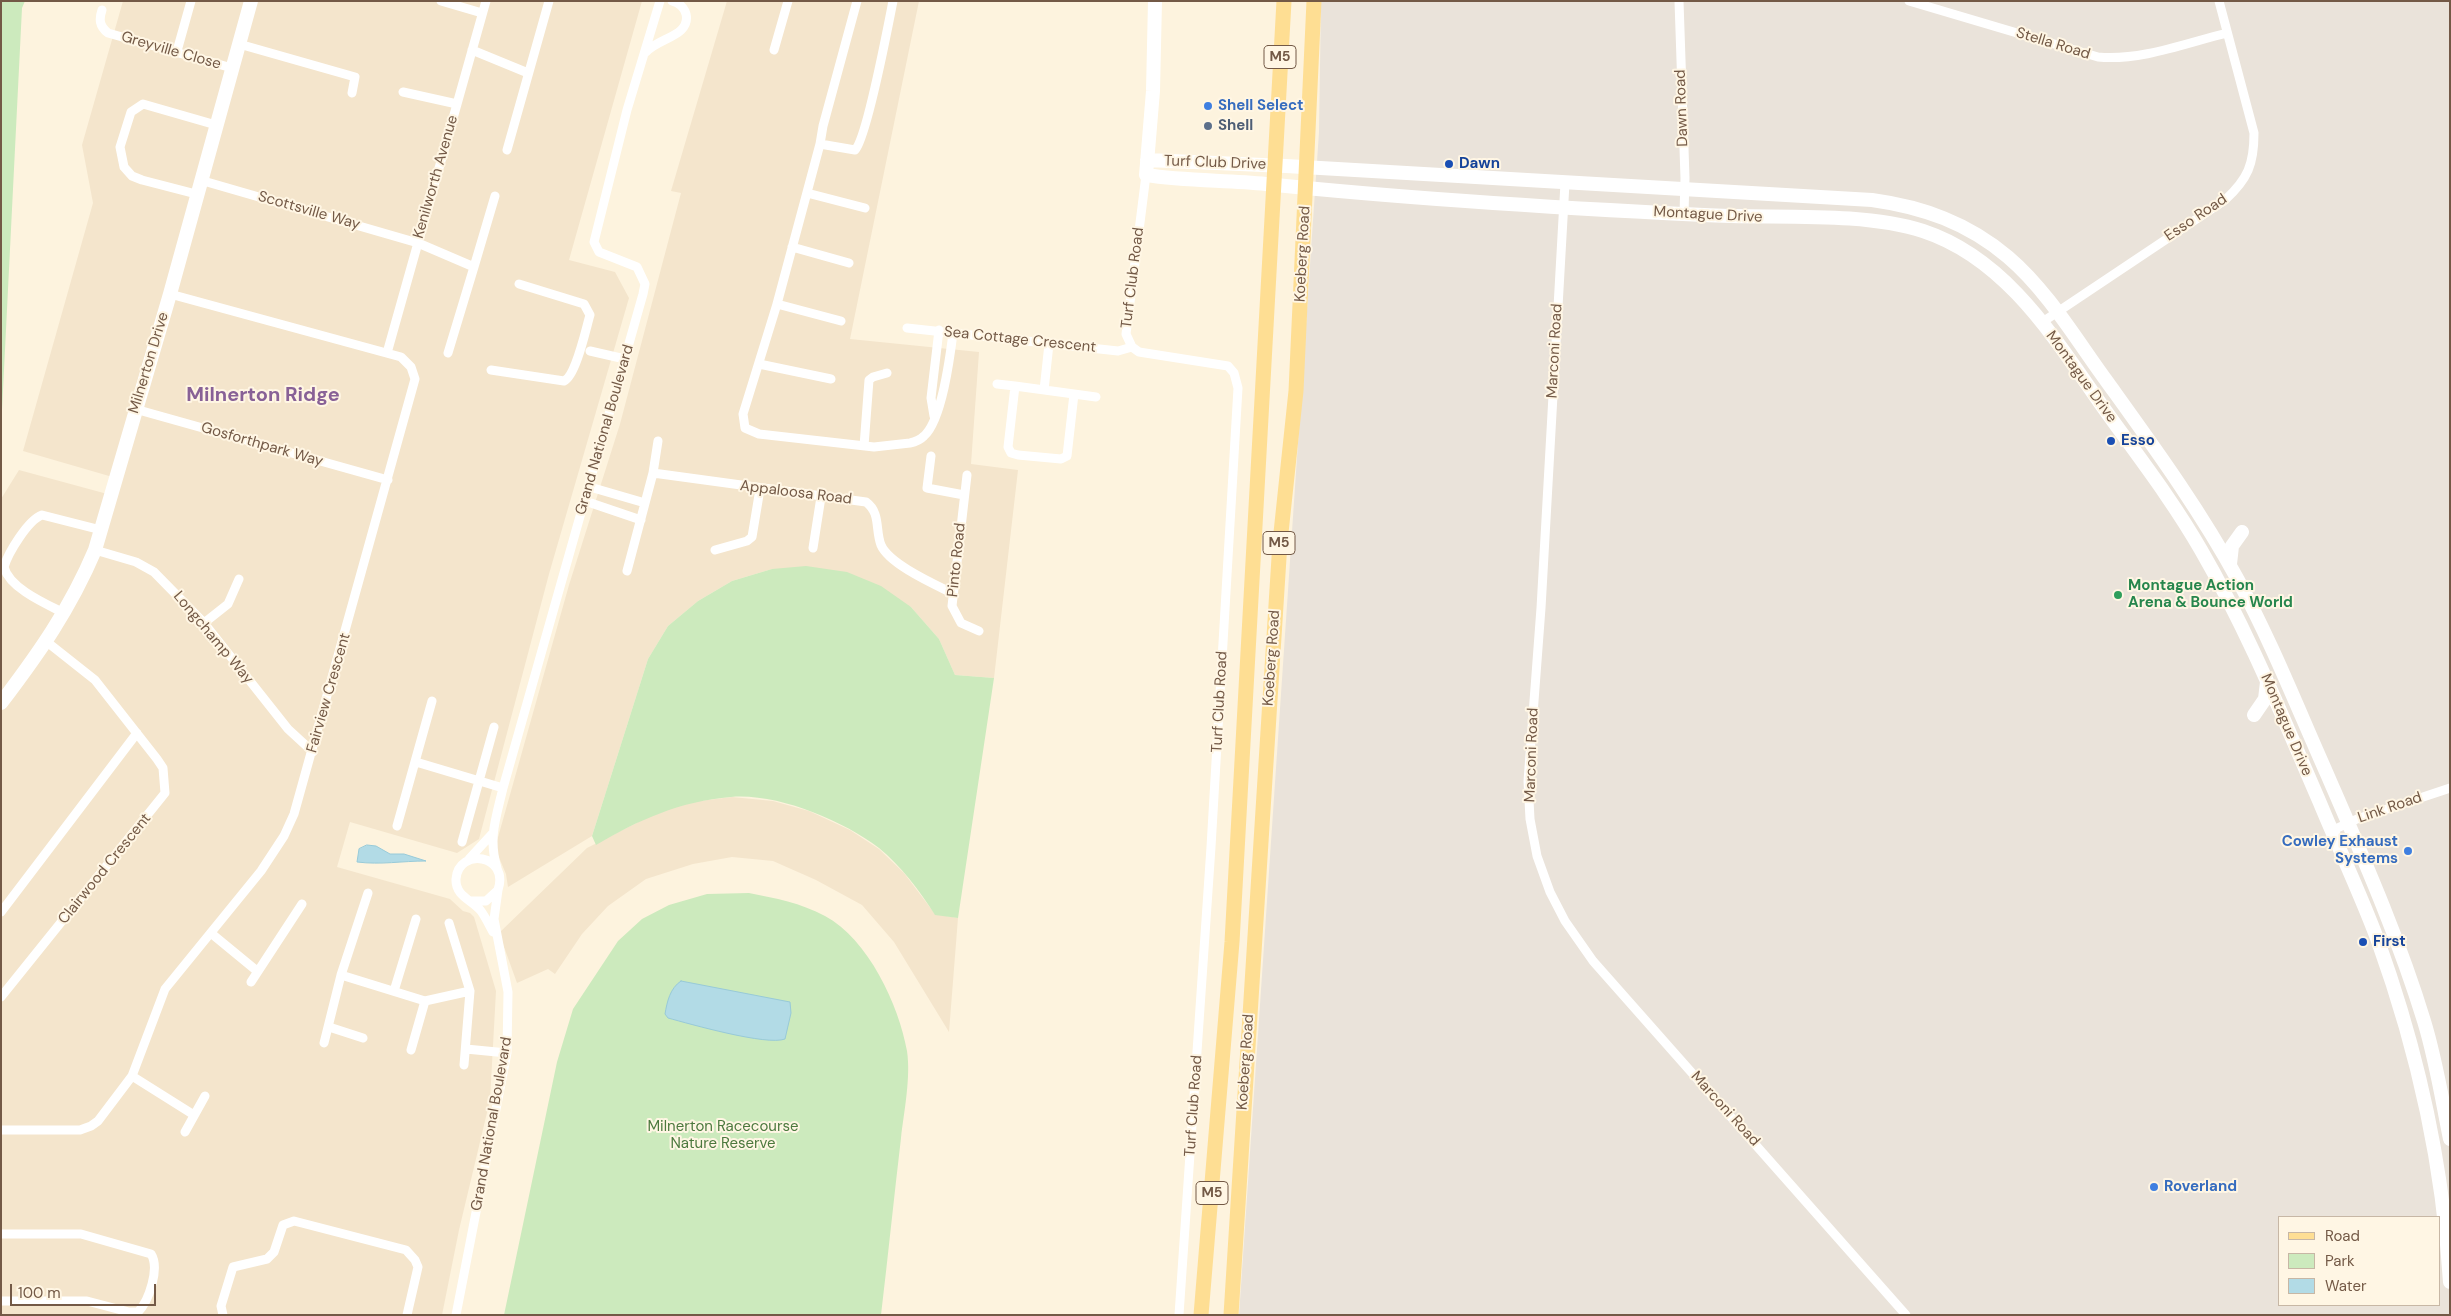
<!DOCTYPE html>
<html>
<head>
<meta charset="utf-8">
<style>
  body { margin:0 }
  #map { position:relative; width:2451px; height:1316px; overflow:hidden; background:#fdf3de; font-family:"DM Sans",sans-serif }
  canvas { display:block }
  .frame { position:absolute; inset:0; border:2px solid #735946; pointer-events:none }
  .legend { position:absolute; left:2278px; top:1216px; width:162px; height:90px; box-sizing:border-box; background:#fff6e4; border:1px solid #c7b7a5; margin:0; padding:6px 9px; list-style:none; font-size:15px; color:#735946 }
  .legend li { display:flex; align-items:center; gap:10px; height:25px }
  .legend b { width:25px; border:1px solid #c7b7a5 }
  .scale { position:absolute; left:10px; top:1284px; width:146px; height:22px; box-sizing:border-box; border:2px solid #735946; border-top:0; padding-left:6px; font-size:15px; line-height:18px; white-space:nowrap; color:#735946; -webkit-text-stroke:4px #fff6e4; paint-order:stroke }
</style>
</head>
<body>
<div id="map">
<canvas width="2451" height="1316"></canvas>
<div class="frame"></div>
<ul class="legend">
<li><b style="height:6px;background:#fede93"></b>Road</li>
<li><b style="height:14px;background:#cceabd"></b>Park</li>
<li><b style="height:14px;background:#b2dbe6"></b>Water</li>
</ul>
<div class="scale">100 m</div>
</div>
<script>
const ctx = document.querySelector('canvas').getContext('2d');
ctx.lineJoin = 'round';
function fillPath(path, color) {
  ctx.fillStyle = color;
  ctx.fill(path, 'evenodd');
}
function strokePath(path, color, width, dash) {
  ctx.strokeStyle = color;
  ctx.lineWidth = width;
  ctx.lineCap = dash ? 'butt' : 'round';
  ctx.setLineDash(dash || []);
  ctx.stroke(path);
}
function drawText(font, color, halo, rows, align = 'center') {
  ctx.font = font + ' "DM Sans",sans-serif';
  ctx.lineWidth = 4;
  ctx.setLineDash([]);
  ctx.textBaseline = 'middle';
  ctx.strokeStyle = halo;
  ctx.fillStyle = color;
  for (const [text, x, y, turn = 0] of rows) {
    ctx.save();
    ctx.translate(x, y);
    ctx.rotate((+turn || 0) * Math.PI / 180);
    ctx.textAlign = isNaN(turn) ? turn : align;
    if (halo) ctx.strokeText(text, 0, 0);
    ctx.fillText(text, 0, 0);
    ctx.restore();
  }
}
fillPath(new Path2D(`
  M123,1H642L569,260L615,272L629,298L549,574L479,839L457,853L350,822L337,867L450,899L463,911L470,913L474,917L496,991L490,1100L459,1230L442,1315H1V499L19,470L111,495L116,478L23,451L93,203L82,145Z
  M727,1H919L850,339L979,352L971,464L1018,470L994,678L955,675L939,639L911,607L772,569L732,581L698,601L668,626L648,659L592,836L508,887L506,874L495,848L569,585L620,424L681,193L671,191Z
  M732,797L773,801L809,811L850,830L879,849L904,873L935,914L958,918L949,1032L894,942L862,905L816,880L773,861L732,857L693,864L646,879L608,906L582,934L555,974L548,969L517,983L499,933L587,848L654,814L691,802Z`), '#f4e5cc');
fillPath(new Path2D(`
  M1321,1H2450V1315H1239L1319,132ZM2280,1217H2440V1305H2280Z`), '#eae3da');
fillPath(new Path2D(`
  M1,1H25L22,8L1,430Z
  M806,566L847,572L881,586L911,607L939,639L955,675L994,678L958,918L935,915C920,891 901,866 879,848C842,820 777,793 731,797C681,801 638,820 596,845L592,836L648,659L668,626L698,601L732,581L772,569Z
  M749,893C775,898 801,903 825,916C868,939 899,1005 907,1051C911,1077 904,1112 901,1138C894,1197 888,1256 881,1315H504L557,1062L573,1009L618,941L642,919L669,905L707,894Z`), '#cceabd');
const water = new Path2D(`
  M367,845L376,846L390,854H404L426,861C402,861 381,865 357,862L359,849Z
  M681,981L790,1002L791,1013L785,1039C767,1046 690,1024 668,1018L665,1014C667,1002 670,988 681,981Z`);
fillPath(water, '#b2dbe6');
strokePath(water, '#98cad8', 1);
strokePath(new Path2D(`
  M441,1L482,13
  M857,1L823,126L820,144L855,150C867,138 888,26 893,1
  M1679,1L1685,178L1684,214
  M1909,1L2098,57C2141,61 2186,43 2227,33
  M102,10C99,19 99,26 108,33L232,68
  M239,44L355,77L352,93
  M472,50L528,73
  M774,50L788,1
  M177,51L191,1
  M646,52C658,38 691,36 686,14C684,7 679,3 672,1
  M403,92L457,104
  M820,144L777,304L743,414L745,428L759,434L874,447L910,443C915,442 920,440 924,436C942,420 950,357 953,333
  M507,150L549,1
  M1146,175L1126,334L1132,347L1139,352L1228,366L1234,373L1238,388L1211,847L1179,1315
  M200,180L418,243L474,267L495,196
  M1565,183L1541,608L1528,781L1530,819L1537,856L1550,892L1565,921L1593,961L1906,1315
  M807,193L865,208
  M196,194L142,180L132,176L124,167L120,147L131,112L143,104L216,125
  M792,247L849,263
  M777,304L841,321
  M2041,323L2225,200C2248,179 2254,164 2254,133L2219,1
  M907,328L1118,351L1132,347
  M590,351L625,359
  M387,353L486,1
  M448,353L474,267
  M759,364L831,379
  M491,370L564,381C576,376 586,328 590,315L584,304L519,284
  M997,384L1015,386
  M1015,386L1074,394L1067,456L1061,459L1018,455L1011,453L1008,447Z
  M1044,390L1049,344
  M1074,394L1096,397
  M135,409L388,480
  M934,416L931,398L939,330
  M864,446L869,380L873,377L887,373
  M931,456L927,488L964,495
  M653,473L658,441
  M967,475L952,606L961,623L979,631
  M590,487L645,503
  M585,501L641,520
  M813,548L821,497
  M95,550L136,562L154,572L204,623L288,729L313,752
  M715,550L747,541L752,537L760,489
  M627,571L653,473L866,502C881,513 875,530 881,545C889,564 934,584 952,593
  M64,613C46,604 9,588 4,567C8,553 28,520 42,515L101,530
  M204,623L228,604L239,579
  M416,762L503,788
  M397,826L432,701
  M2331,831L2357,819L2450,788
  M462,842L494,727
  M469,859L492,834
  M497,868C488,838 496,818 503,788L643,294L645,284L637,267L599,252L594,242L627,110L660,1
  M471,901H486L498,890C510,854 458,847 456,879C455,896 472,900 481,911C486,918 489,925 493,932
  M1,912L137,733
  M449,923L470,991L464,1065
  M212,934L257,971
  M341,975L425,1001L470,991
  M251,982L302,904
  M394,991L416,919
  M1,997L165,793L163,768L157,759L95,680L47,642
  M329,1027L363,1038
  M324,1043L341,975L368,893
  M466,1049L507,1053
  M411,1050L425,1001
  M132,1076L194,1115
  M1,1130H80L91,1126L98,1121L132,1076L165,989L261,871L284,836L294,814L415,379L411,367L401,357L170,294
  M185,1132L205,1096
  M1,1234H81L151,1254C160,1268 149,1301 138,1312H129L87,1301H1
  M223,1315L221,1306L233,1267L267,1259L274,1252L283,1225L294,1221L406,1250L415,1260L418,1267L407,1315
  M456,1315L507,1053L508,992L494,919L498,890`), '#fff', 9);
strokePath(new Path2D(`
  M1155,1L1153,91L1146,175C1185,181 1226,180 1266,184C1411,199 1558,208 1704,215C1772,219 1860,211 1923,231C2008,259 2056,341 2105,410C2138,456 2173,501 2201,550C2248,631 2283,718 2320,803C2339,849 2361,895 2378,941C2418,1052 2443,1165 2450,1282
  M1147,160L1286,166L1872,200C1923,207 1968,223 2008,257C2048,291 2077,341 2108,383C2154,447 2200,510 2238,580C2272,643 2298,709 2327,774C2362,855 2398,936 2424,1021C2436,1060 2442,1099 2450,1139
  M2230,564L2232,546L2242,532
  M1,703C39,653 70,609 95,550L170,294L251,1
  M2254,715L2265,699L2267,682`), '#fff', 14);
strokePath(new Path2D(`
  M1201,1315L1232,942L1284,1
  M1231,1315L1280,542L1296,391L1314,1`), '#fede93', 15);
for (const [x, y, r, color] of [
  [1208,106,5,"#3f7fe0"],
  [1208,126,5,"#5c6f8a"],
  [1449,164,5,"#1a4fb4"],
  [2111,441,5,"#1a4fb4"],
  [2118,595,5,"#2e9e5b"],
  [2408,851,5,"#3f7fe0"],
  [2363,942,5,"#1a4fb4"],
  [2154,1187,5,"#3f7fe0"]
]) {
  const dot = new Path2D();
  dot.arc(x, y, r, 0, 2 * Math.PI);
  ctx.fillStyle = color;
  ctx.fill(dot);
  strokePath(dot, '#fff6e4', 2);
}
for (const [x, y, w] of [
  [1280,57,32],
  [1279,543,32],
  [1212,1193,32]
]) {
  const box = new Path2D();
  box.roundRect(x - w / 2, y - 11.5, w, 23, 4);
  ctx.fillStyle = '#fff6e4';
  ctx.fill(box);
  strokePath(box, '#735946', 1);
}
drawText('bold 14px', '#735946', null, [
  ["M5",1280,57],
  ["M5",1279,543],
  ["M5",1212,1193]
]);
drawText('15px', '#735946', '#fff6e4', [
  ["Stella Road",2053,44,17],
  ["Greyville Close",171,51,16],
  ["Dawn Road",1682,108,-92],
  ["Turf Club Drive",1215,163,2],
  ["Kenilworth Avenue",436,177,-74],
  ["Scottsville Way",309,211,16],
  ["Montague Drive",1708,215,3],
  ["Esso Road",2196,218,-34],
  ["Koeberg Road",1303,254,-87],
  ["Turf Club Road",1133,278,-83],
  ["Sea Cottage Crescent",1020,340,6],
  ["Marconi Road",1555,351,-87],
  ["Milnerton Drive",149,363,-73],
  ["Montague Drive",2081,377,54],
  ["Grand National Boulevard",605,430,-74],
  ["Gosforthpark Way",262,445,16],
  ["Appaloosa Road",796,493,7],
  ["Pinto Road",957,560,-84],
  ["Longchamp Way",213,638,50],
  ["Koeberg Road",1272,658,-86],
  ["Fairview Crescent",329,693,-74],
  ["Turf Club Road",1220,702,-87],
  ["Montague Drive",2286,725,67],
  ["Marconi Road",1532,755,-88],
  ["Link Road",2390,808,-19],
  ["Clairwood Crescent",105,869,-51],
  ["Koeberg Road",1246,1062,-86],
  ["Turf Club Road",1194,1106,-86],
  ["Marconi Road",1725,1109,48],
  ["Grand National Boulevard",492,1124,-80]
]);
drawText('bold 15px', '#366cbe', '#fff6e4', [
  ["Shell Select",1218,106],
  ["Cowley Exhaust",2398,842,"right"],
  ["Systems",2398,859,"right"],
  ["Roverland",2164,1187]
], 'left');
drawText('bold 15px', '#4e5e75', '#fff6e4', [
  ["Shell",1218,126]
], 'left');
drawText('bold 15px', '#164399', '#fff6e4', [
  ["Dawn",1459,164],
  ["Esso",2121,441],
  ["First",2373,942]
], 'left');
drawText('bold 15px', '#27864d', '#fff6e4', [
  ["Montague Action",2128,586],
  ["Arena & Bounce World",2128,603]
], 'left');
drawText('15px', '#4c793e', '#fff6e4', [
  ["Milnerton Racecourse",723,1127],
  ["Nature Reserve",723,1144]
]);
drawText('bold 20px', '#886196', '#fff6e4', [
  ["Milnerton Ridge",263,396]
]);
</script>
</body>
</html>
